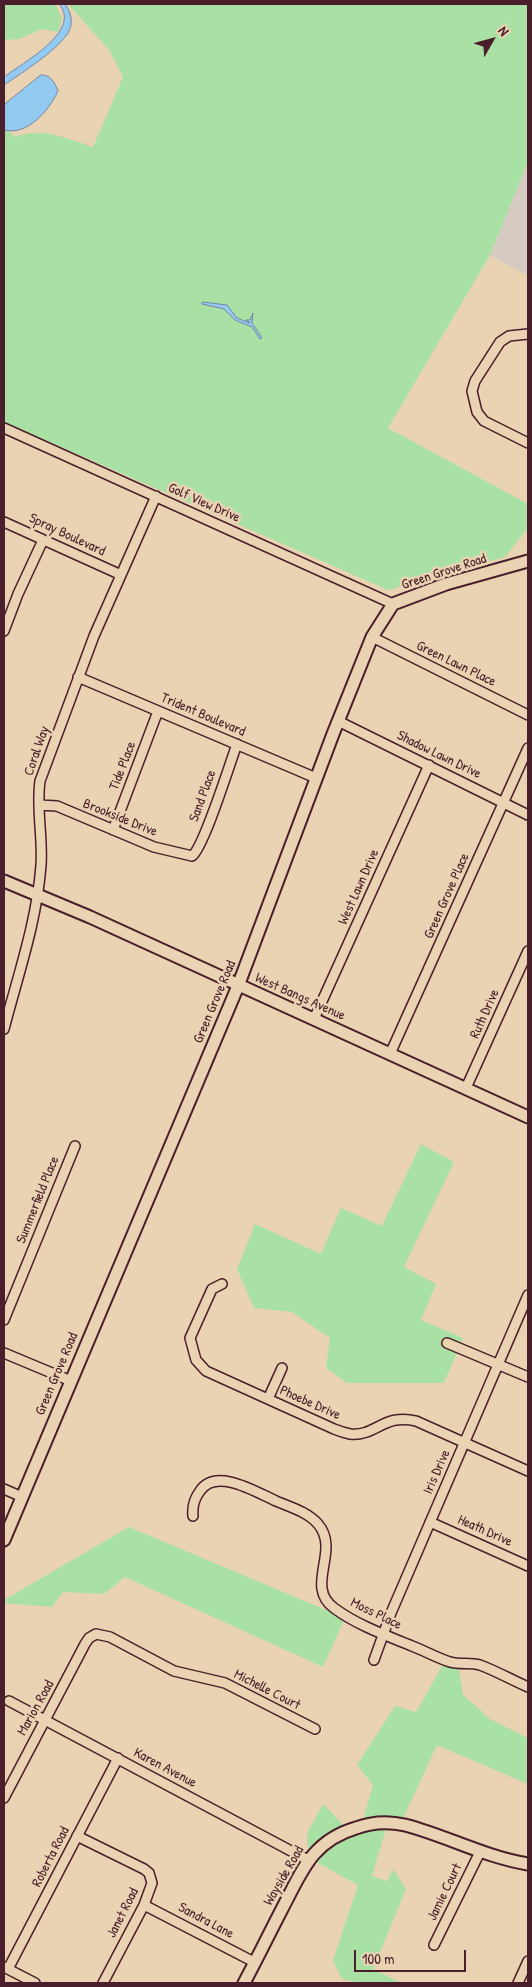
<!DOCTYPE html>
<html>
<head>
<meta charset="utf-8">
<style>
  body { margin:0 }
  #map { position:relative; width:532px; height:1987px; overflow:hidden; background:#e9d3b2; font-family:"Patrick Hand",sans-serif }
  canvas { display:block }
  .frame { position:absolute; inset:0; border:5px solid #4a1f2b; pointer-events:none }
  .north { position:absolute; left:467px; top:15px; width:50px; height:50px; -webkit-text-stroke:4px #e9d3b2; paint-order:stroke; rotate:52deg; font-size:14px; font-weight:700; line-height:20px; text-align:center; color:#4a1f2b }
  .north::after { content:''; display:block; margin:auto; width:18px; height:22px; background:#4a1f2b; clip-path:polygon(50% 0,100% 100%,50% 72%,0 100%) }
  .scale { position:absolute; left:354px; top:1950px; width:112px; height:22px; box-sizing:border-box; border:2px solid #4a1f2b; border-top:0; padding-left:6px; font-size:15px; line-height:18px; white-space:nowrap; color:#4a1f2b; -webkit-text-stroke:4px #e9d3b2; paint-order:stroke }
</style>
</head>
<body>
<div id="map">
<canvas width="532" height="1987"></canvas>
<div class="frame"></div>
<div class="north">N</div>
<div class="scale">100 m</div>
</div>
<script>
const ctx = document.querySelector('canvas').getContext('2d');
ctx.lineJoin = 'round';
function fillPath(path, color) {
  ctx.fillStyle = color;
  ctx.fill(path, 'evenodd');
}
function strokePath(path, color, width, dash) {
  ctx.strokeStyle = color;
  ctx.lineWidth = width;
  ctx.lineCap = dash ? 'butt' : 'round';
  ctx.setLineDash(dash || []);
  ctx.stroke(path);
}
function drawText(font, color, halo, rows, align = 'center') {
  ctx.font = font + ' "Patrick Hand",sans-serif';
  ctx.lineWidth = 5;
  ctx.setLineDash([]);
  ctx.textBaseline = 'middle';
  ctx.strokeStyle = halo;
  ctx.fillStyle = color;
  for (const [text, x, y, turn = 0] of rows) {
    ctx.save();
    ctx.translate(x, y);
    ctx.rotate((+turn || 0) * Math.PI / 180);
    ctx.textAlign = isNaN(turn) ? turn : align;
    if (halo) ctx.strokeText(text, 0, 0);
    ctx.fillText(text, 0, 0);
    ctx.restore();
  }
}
fillPath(new Path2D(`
  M528,162V276L490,255Z`), '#d5cbc2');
fillPath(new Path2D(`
  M4,4H55L62,18L58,32L42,29L19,39L4,40Z
  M68,4H528V162L490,255L388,428L528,504V528L505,557L388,590L4,422V127L15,137C43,126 66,139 93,147L123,77L109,50Z
  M421,1144L454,1162L404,1267L436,1284L421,1320L463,1338L444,1383H347L326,1368L330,1338L292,1312L254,1308L237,1269L255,1224L321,1254L341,1208L382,1226Z
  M129,1527L345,1618L323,1667L125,1577L104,1594L63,1592L52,1607L4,1603V1600Z
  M445,1661L458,1664L463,1695L490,1719L528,1738V1784L437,1745L400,1825H387L372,1876L387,1881L393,1869L406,1889L373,1969L401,1983H359L342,1979L333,1960L358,1885L309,1858L307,1833L323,1804L349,1831L361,1827L373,1785L357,1765L395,1706L416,1712Z`), '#a9e1a5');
const water = new Path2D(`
  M59,4H65C71,12 74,23 68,33C55,52 23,72 4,85V77C22,63 83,31 59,4Z
  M41,75C50,74 55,83 58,91C49,111 27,136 4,130V105Z
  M203,302L227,305L237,318L250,323L246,320H250L253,313L252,323L262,338L260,339L252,327L235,320L224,309L202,304Z`);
fillPath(water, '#93caf1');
strokePath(water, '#7686a2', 1);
const minor = new Path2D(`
  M528,334L509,336L500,342L475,381L472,391L477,412L484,421L528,443
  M4,428L393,604
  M4,522L119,574
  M4,631L18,594L43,540
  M372,637L528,715
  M78,677L316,778
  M338,721L528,815
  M39,805L57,806L154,847L192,856C204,847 230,763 237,744
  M113,830L158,711
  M314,1019L429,765
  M4,1029C18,975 37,921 41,865C43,837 36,809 40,781L94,636L156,496
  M390,1054L528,748
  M466,1088L528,951
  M222,1284L212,1289L190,1338L196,1360L206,1371L334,1429C339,1431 345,1433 350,1434C375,1437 384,1413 416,1421L528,1471
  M4,1320L75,1146
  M447,1343L528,1377
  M4,1353L71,1381
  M268,1399L282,1368
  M4,1489L22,1497
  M193,1516C192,1507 194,1499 200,1491C216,1467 256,1492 276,1501C290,1507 308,1512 318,1524C341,1551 304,1586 334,1608C357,1625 385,1635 412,1646C425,1651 437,1658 450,1662C460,1665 470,1662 480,1665C496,1671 512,1680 528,1687
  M430,1522L528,1566
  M374,1660L391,1613L528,1295
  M9,1701L308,1860
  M4,1798L85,1644L89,1638L96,1634L110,1637L174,1671L225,1683L315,1729
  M77,1836L144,1869L149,1873L152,1883L144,1905L103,1983
  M144,1905L254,1962
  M434,1945L480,1852
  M4,1967L35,1983
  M8,1969L118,1758
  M518,1983L528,1961`);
const tertiary = new Path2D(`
  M4,881L90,917L528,1117
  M4,1540L238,986L333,734L372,637L393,604L446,584L528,561
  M244,1983C257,1959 269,1934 282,1909C302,1871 312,1841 356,1828C372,1822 388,1821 405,1825C447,1836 485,1857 528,1864`);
strokePath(minor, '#4a1f2b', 12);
strokePath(tertiary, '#4a1f2b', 15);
strokePath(minor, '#e9d3b2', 9);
strokePath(tertiary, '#e9d3b2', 11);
drawText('14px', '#4a1f2b', '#e9d3b2', [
  ["Golf View Drive",204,503,24],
  ["Spray Boulevard",67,535,25],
  ["Green Grove Road",444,572,-18],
  ["Green Lawn Place",456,664,26],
  ["Trident Boulevard",203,715,23],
  ["Coral Way",37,751,-71],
  ["Shadow Lawn Drive",439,755,26],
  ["Tide Place",123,766,-69],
  ["Sand Place",203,796,-70],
  ["Brookside Drive",120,818,22],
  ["West Lawn Drive",359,887,-66],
  ["Green Grove Place",447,896,-66],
  ["West Bangs Avenue",300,997,24],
  ["Green Grove Road",215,1002,-67],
  ["Ruth Drive",485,1014,-66],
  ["Summerfield Place",38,1200,-68],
  ["Green Grove Road",57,1374,-67],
  ["Phoebe Drive",310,1403,24],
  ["Iris Drive",437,1472,-66],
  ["Heath Drive",485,1531,24],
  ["Moss Place",376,1614,26],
  ["Michelle Court",267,1690,27],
  ["Marion Road",36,1708,-61],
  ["Karen Avenue",165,1768,28],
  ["Roberta Road",51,1857,-63],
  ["Wayside Road",284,1876,-60],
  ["Jamie Court",445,1892,-64],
  ["Janet Road",123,1913,-63],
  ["Sandra Lane",206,1921,28]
]);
</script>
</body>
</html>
